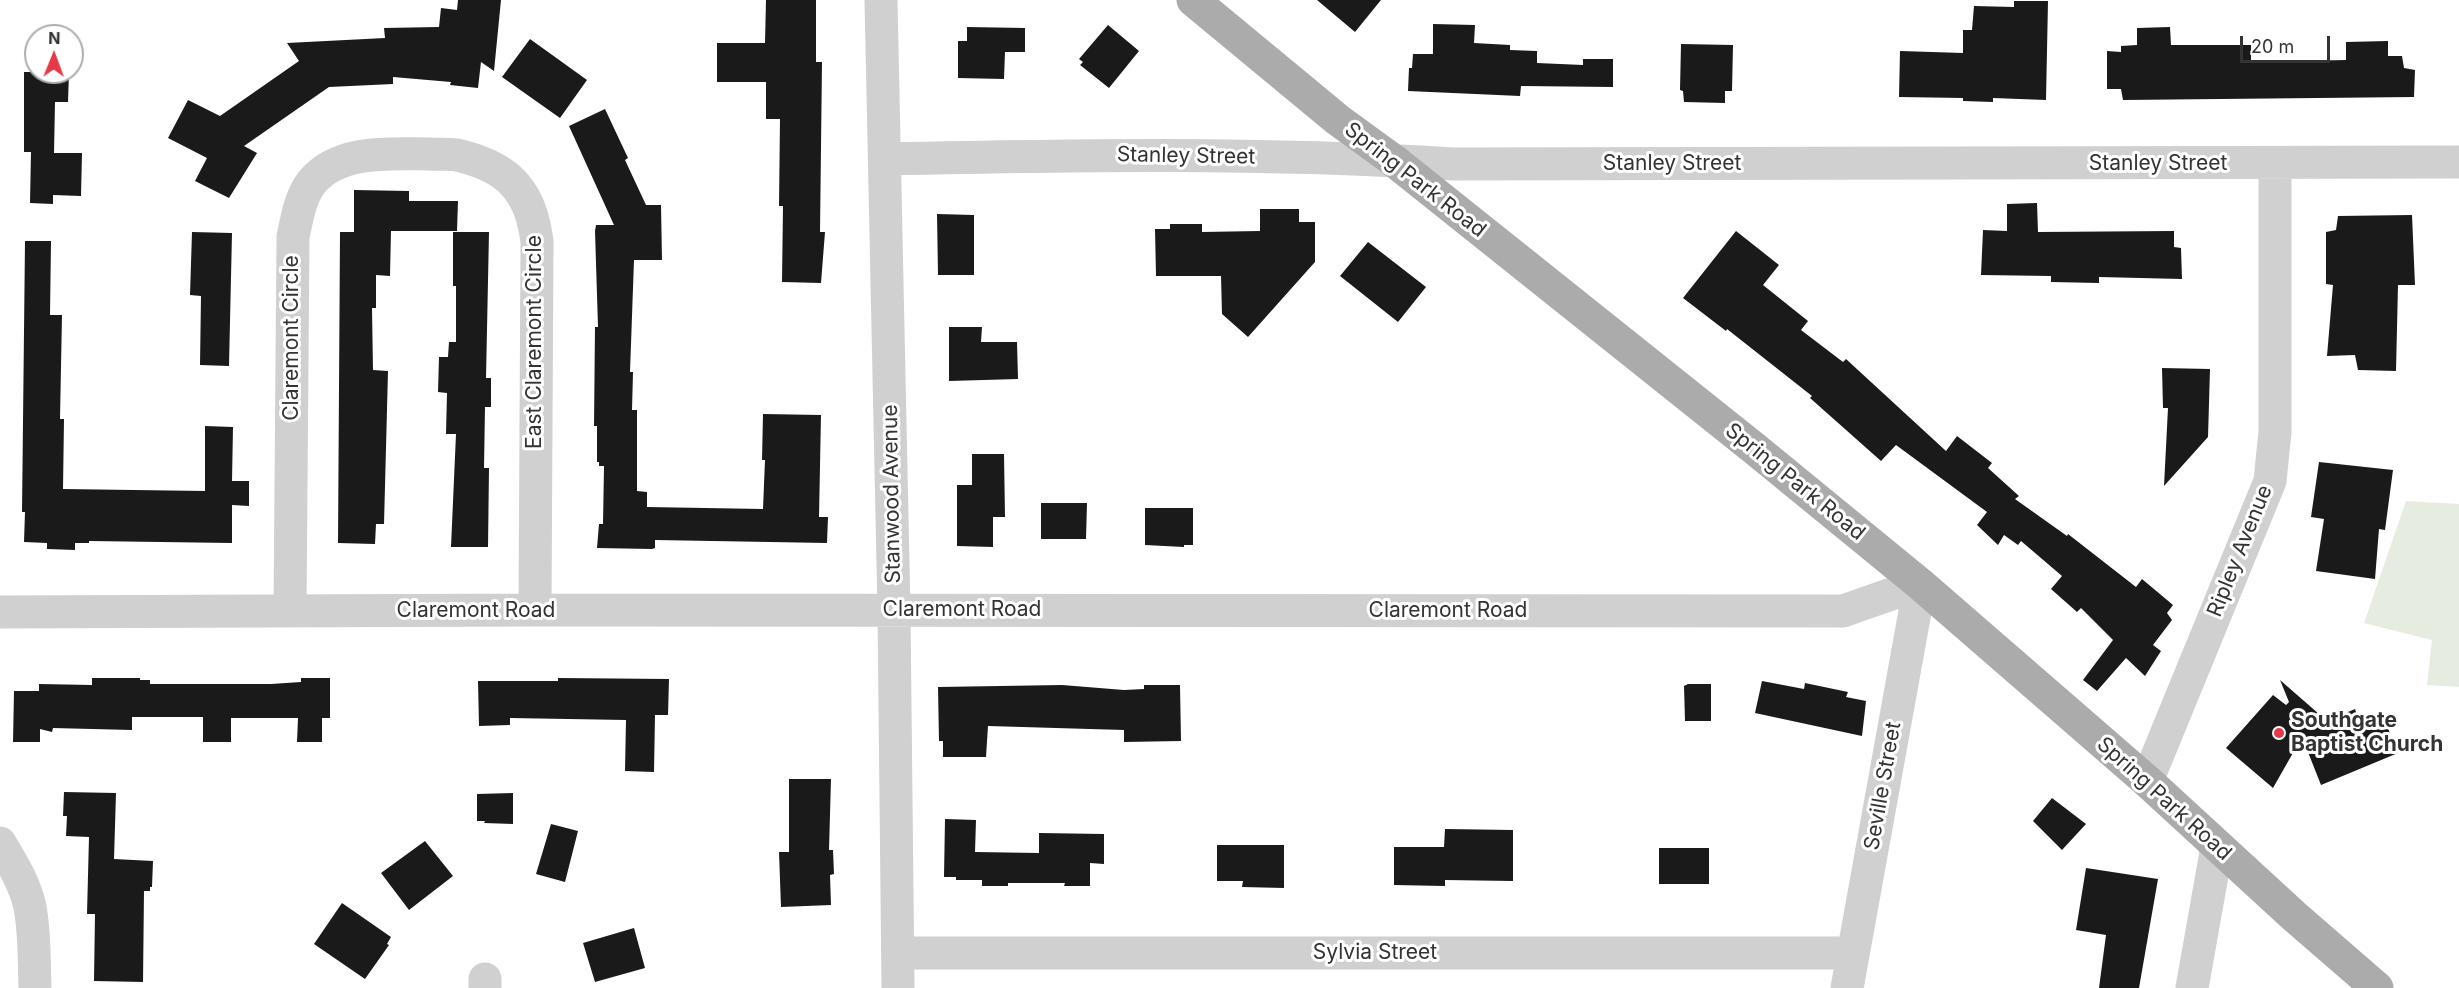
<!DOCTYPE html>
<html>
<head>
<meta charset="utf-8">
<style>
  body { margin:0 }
  #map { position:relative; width:2459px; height:988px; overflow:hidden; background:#fff; font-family:Inter,sans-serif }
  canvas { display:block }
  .north { position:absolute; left:24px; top:24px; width:60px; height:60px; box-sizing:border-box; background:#fff; border:2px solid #adadad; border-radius:50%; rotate:1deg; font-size:16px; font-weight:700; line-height:24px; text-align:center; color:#333 }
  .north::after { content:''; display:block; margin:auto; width:21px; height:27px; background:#e63946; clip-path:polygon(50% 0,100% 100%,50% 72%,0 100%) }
  .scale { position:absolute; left:2240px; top:36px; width:90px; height:27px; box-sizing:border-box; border:3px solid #333; border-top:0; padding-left:8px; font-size:18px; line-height:21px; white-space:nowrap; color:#333; -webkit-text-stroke:4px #fff; paint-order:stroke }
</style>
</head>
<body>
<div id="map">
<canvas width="2459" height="988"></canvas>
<div class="north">N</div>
<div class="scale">20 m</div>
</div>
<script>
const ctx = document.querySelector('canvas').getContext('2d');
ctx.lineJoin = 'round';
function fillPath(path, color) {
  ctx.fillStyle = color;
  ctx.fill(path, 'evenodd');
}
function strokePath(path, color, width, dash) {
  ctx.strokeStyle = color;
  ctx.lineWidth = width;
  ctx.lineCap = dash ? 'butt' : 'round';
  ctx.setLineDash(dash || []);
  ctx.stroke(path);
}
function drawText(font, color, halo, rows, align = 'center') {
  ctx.font = font + ' Inter,sans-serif';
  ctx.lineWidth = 6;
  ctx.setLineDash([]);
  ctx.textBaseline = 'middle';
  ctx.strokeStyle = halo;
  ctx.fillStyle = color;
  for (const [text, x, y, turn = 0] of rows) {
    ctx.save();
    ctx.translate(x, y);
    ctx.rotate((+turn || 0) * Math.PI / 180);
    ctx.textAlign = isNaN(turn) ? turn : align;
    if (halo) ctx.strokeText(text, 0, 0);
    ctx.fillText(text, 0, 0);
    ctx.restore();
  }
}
fillPath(new Path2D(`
  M2406,501L2459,504V687L2427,685L2432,640L2364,623Z`), '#e6ecdf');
fillPath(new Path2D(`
  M458,0H501L494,71L481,62L478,88L450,85L451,82L393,77V84L329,87L244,146L257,153L229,198L195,181L207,158L168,138L188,100L220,116L299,61L287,43L385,38L384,28L439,27L441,8L457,10Z
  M766,0H816V62H822L820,232H825L821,283L782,282L783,206H779L780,119H766V82H717V43H765Z
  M1317,0H1381L1355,32Z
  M2014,1H2048L2046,100L1993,98V102L1963,101V98L1899,97L1900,51L1963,53V30H1972L1974,6L2014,7Z
  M1433,24L1475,25L1474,43L1510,45V50L1537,51V63L1583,65V59H1613V87L1521,86L1520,96L1408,91L1409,68H1412L1413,54H1433Z
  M1108,25L1139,51L1109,88L1080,65L1083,62L1079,59Z
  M967,27L1025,28V52H1005L1004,79L958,78V41H967Z
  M2170,27L2171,45H2251V62L2346,60V42L2388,41V56H2402L2404,68L2415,70L2414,97L2123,100L2121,89H2107V51L2121,52V46L2137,45V28Z
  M530,39L587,80L560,118L502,77Z
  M1681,44L1733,45L1732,91H1725V103L1684,102L1683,91L1680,90Z
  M24,72H69L68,102H55L54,153H82L81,196L53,195V204L30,203L31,152H24Z
  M605,109L628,158L625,160L646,205H661L662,260H634L630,372H633L632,410H637V491L647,492V507L763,509L765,460H762L763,414L821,415L819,517H828L827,543L655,540V548L652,549L597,548L599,524H603L604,466H599V462H597V426H594L595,327H598L595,231L596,225H614L569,126Z
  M354,190L409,191V201H458L457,231H391L390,276L376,275V308H372L373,370L388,371L384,524H376L375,544L338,543L340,232H354Z
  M2037,203L2038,232L2174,231V247L2181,248L2182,279L2099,277V283L2051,282V276L1981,275L1983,230L2007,231V204Z
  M1260,209H1299V222H1315V262L1248,337L1222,314L1221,276H1156L1155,229H1170V224H1202V232L1260,231Z
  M937,214L974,215V275H938Z
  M2412,215L2415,285H2398L2396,371L2358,370L2355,355L2327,356L2333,285L2326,284V232L2336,230L2338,216Z
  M1736,231L1779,265L1763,285L1808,321L1801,330L1843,362L1846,359L1946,451L1957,436L1992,463L1988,468L2019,496L2015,499L2067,536L2068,534L2136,587L2142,579L2173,605L2167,613L2172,620L2153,645L2161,651L2145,676L2126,658L2097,691L2083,680L2113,640L2081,608L2077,612L2051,589L2062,576L2021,541L2018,545L2004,535L1998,545L1977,525L1987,512L1896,445L1881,461L1810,398L1812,396L1727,329L1726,331L1683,298Z
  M192,232L232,233L229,366L200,365L201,296L190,295Z
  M453,232H489L486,378H491V407H485L484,468H489L488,547H451L456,434H446L447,393L438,392L439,357H448L449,342H456V286H453Z
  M25,241H51L50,315H62L60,419H64L63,489L205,491V426L233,427L232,481H249V506L232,505V543L89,541V543H75V550L47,549V543L24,542L25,512H22Z
  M1368,242L1426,287L1398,322L1340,276Z
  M949,327H982L981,342H1017L1018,379L949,381Z
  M2162,368L2210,369L2208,437L2164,486L2168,408H2163Z
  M972,454H1004L1005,517H993V547L957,546V485H972Z
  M2319,462L2393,470L2385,530L2379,529L2375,579L2316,571L2324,519L2311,517Z
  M1041,503H1087L1086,539H1041Z
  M1145,508H1193V545H1184V547L1145,545Z
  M92,678H140V680H150V684H271L301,682V678H330V718H322V742H297L298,718H231V742H203V717H132V730L53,728L52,732L40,729V742H13L14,691H39V684L92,685Z
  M558,678L669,679L668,715H655L654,772L625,771L626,720L510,718V725L479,726L478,681H558Z
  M2280,680L2327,721L2355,709L2359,721L2381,711L2398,753L2321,785L2302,737L2273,788L2226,748L2273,695L2286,705L2289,702Z
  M1762,681L1804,689L1805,683L1848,692L1846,697L1866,701L1862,736L1755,713Z
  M1688,684H1711V721H1685L1684,686Z
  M1062,685L1124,690L1144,689V685H1180L1181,741L1124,742V730L988,726L986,757H943V741H939L938,687Z
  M789,779H831L829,850H833L834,874L830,875L831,905L781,907L779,852H789Z
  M64,792L116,793L114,859L153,861L152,887H150V891H144L143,982L94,981L95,914H87L89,837L66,836L67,816H63Z
  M513,793V824L484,823L485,821H477V794Z
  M2052,798L2086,824L2062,850L2033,821Z
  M945,819L976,820L975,852L1039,853V833L1104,834V864L1090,863V886H1064L1065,883H1008V886H982V880H956V877H944Z
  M551,824L578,831L565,882L536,874Z
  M1445,829L1513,830V881L1445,880V886L1394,885V847H1444Z
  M425,841L453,876L409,910L381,873Z
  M1217,845H1284V888L1242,887L1243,881H1217Z
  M1659,848H1709V884H1659Z
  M2086,868L2158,879L2139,988H2099L2106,935L2076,930Z
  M342,903L391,937L387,944L389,945L365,979L314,944Z
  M634,928L645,968L595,982L583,943Z`), '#1a1a1a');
strokePath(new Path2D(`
  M881,0L894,610L898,988
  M886,159C1074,155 1264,152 1453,164L2459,162
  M290,611L293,237C297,218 300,197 312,182C339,149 391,154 429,154C439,155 451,153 461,156C481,161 503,170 516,186C530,203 534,221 537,241L535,610
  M0,612L535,610L1843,611L1920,584L1847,988
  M2147,781L2270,481L2275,432V164
  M0,843C12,863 25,884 30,907C35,934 34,961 35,988
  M898,953H1853
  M485,979V988
  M2192,988L2217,847`), '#d0d0d0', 33);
strokePath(new Path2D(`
  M1193,0L1338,120L1393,160L1755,449L1920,584L2147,781L2294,916L2377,988`), '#ababab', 33);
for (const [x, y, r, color] of [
  [2279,733,6,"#e63946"]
]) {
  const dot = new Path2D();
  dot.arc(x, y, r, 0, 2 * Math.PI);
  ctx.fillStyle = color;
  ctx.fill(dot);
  strokePath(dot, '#fff', 2);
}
drawText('21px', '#333', '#fff', [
  ["Stanley Street",1186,156,1],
  ["Stanley Street",1672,164],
  ["Stanley Street",2158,164],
  ["Spring Park Road",1415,180,38],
  ["Claremont Circle",292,338,-90],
  ["East Claremont Circle",535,342,-90],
  ["Spring Park Road",1795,482,39],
  ["Stanwood Avenue",892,494,-91],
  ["Ripley Avenue",2240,551,-68],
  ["Claremont Road",962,610],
  ["Claremont Road",476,611],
  ["Claremont Road",1448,611],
  ["Seville Street",1883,786,-80],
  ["Spring Park Road",2164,799,42],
  ["Sylvia Street",1375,953]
]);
drawText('bold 21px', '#333', '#fff', [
  ["Southgate",2291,721],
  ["Baptist Church",2291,745]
], 'left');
</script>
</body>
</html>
